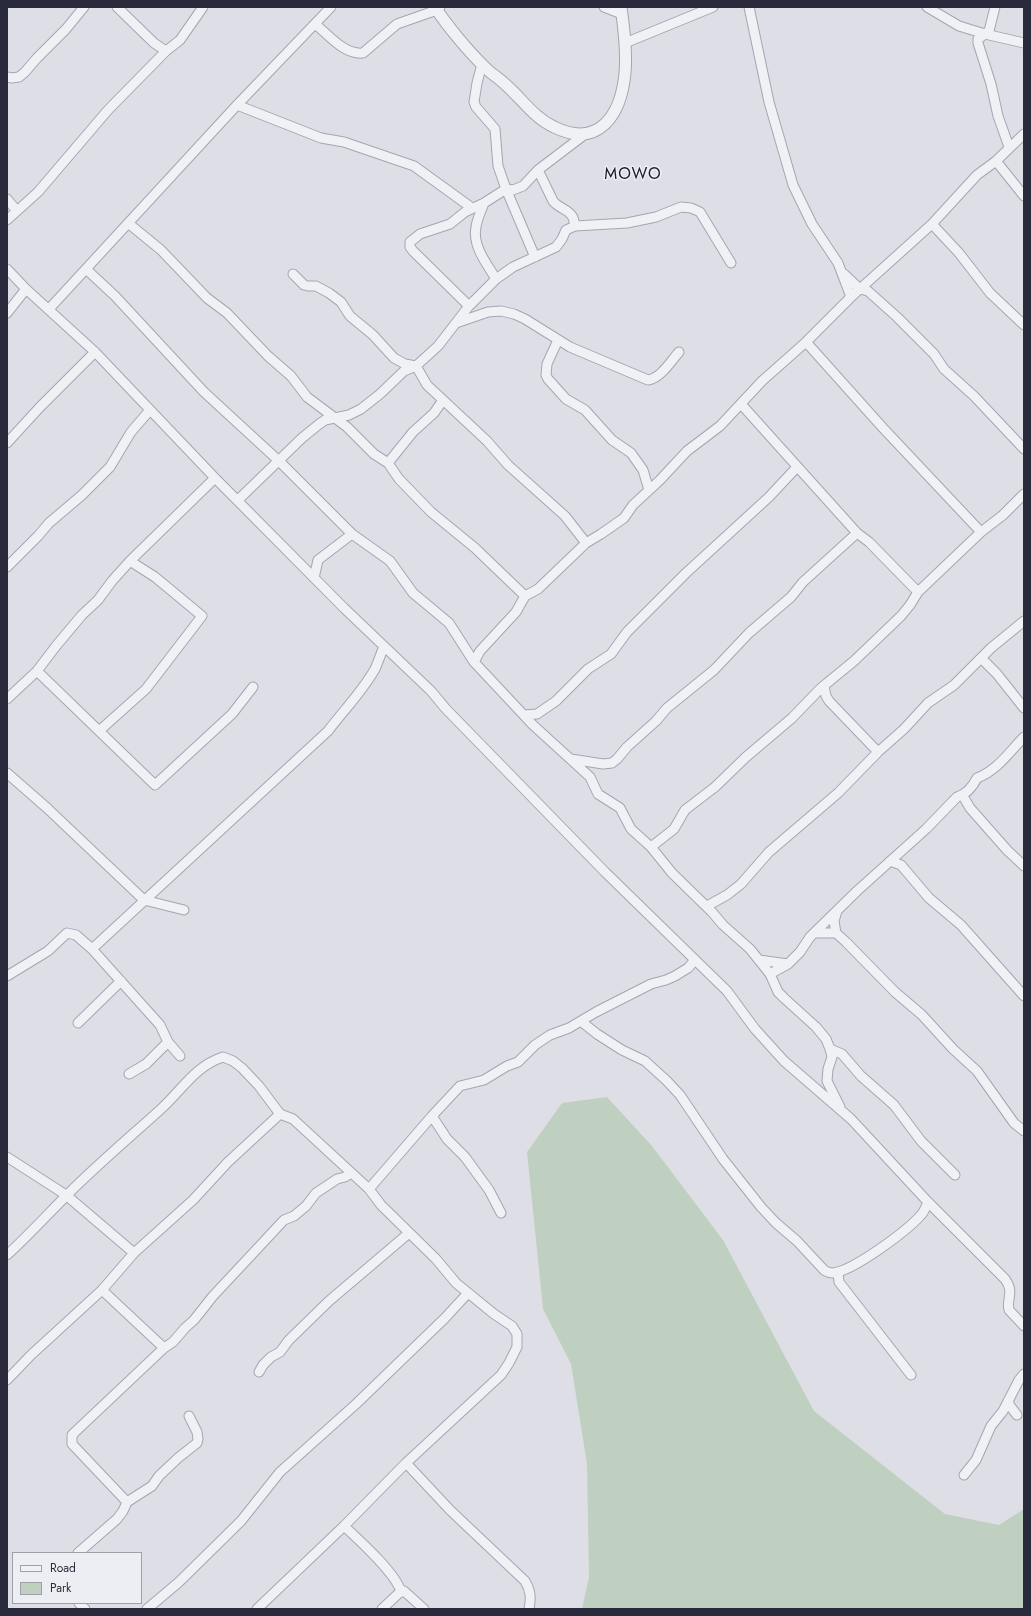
<!DOCTYPE html>
<html>
<head>
<meta charset="utf-8">
<style>
  body { margin:0 }
  #map { position:relative; width:1031px; height:1616px; overflow:hidden; background:#dedfe6; font-family:Jost,sans-serif }
  canvas { display:block }
  .frame { position:absolute; inset:0; border:8px solid #292b3c; pointer-events:none }
  .legend { position:absolute; left:12px; top:1552px; width:130px; height:52px; box-sizing:border-box; background:#edeef4; border:1px solid #9fa0aa; margin:0; padding:5px 7px; list-style:none; font-size:12px; color:#292b3c }
  .legend li { display:flex; align-items:center; gap:8px; height:20px }
  .legend b { width:20px; border:1px solid #9fa0aa }
</style>
</head>
<body>
<div id="map">
<canvas width="1031" height="1616"></canvas>
<div class="frame"></div>
<ul class="legend">
<li><b style="height:5px;background:#f0f1f5"></b>Road</li>
<li><b style="height:11px;background:#c0d0c0"></b>Park</li>
</ul>
</div>
<script>
const ctx = document.querySelector('canvas').getContext('2d');
ctx.lineJoin = 'round';
function fillPath(path, color) {
  ctx.fillStyle = color;
  ctx.fill(path, 'evenodd');
}
function strokePath(path, color, width, dash) {
  ctx.strokeStyle = color;
  ctx.lineWidth = width;
  ctx.lineCap = dash ? 'butt' : 'round';
  ctx.setLineDash(dash || []);
  ctx.stroke(path);
}
function drawText(font, color, halo, rows, align = 'center') {
  ctx.font = font + ' Jost,sans-serif';
  ctx.lineWidth = 3;
  ctx.setLineDash([]);
  ctx.textBaseline = 'middle';
  ctx.strokeStyle = halo;
  ctx.fillStyle = color;
  for (const [text, x, y, turn = 0] of rows) {
    ctx.save();
    ctx.translate(x, y);
    ctx.rotate((+turn || 0) * Math.PI / 180);
    ctx.textAlign = isNaN(turn) ? turn : align;
    if (halo) ctx.strokeText(text, 0, 0);
    ctx.fillText(text, 0, 0);
    ctx.restore();
  }
}
fillPath(new Path2D(`
  M607,1097L652,1146L723,1240L814,1411L945,1514L999,1525L1024,1509V1609H582L589,1577L587,1464L571,1364L543,1309L527,1152L562,1103Z`), '#c0d0c0');
const minor = new Path2D(`
  M117,7L154,43L166,51
  M604,7L622,14
  M749,7L769,102L793,185L812,224L838,263L851,297
  M927,7L959,26L985,34L1024,43
  M995,7L989,31L978,39V43L991,84L998,116L1009,147
  M315,24C329,35 344,55 363,53L397,24L437,10L440,7
  M625,43L713,7
  M482,64L477,83L474,102L476,107L495,129L498,166L506,189L535,257
  M7,77L12,78L19,77L25,72L37,58L66,29L84,7
  M237,105L321,138L344,142L414,166L472,208
  M996,161L1024,196
  M538,170L553,201C558,208 568,209 572,216C574,218 574,223 575,226
  M7,199L17,211
  M484,203C481,211 477,219 476,227C472,246 487,264 496,279
  M7,220L38,192L108,110L166,51L180,40L203,7
  M128,223L161,250L207,298L227,313L268,356L291,376L307,397L347,427L374,454L388,463L399,479L431,512L475,548L525,596
  M932,224L959,253L990,293L1024,325
  M7,269L26,289L95,352L215,478L344,608L431,691L446,709L605,872L727,991L755,1029L784,1061L851,1119L928,1202L1005,1279C1015,1293 1006,1298 1009,1310L1024,1326
  M86,269L115,296L204,392L279,461L352,534L390,561L413,593L449,623L474,662L533,725L590,777L598,794L620,808L631,829L651,847L672,873L712,912L723,925L750,949L770,974L778,992L784,998L816,1027L826,1039L830,1049L832,1057L828,1069L827,1081L840,1107
  M293,274L304,285L308,286H316L329,293L341,302L350,316L373,335L394,358L405,364L416,366L427,385L487,441L508,465L565,516L586,543
  M844,274L860,289L868,291L897,317L934,354L944,369L974,396L1024,449
  M469,306L413,251L410,247V242L420,234L450,224L465,212L484,203L506,189L513,190L523,186L538,170L584,135
  M49,309L237,105L331,7
  M7,313L26,289
  M456,323L488,312L501,311L514,314L525,319L570,347L648,380C661,378 671,361 679,352
  M558,340L547,364L546,375L548,379L566,399L585,410L612,440L631,453L643,470L649,490
  M806,342L883,428L981,532
  M741,404L857,533L869,542L918,592
  M7,443L40,407L95,352
  M388,463L413,432L434,413L443,400
  M238,500L302,438L318,425L325,420L349,415L361,409L380,394L404,371L416,366L438,346L469,306L496,279L513,267L556,247L562,239L566,230L575,226L627,223L656,217L681,207L691,208L700,212L731,263
  M7,567L38,536L49,523L82,495L110,467L131,432L150,410
  M314,578L318,560L352,534
  M981,658L997,674L1024,708
  M474,662L480,651L516,612L525,596L538,589L586,543L601,534L624,518L633,505L660,480L687,451L720,426L762,381L806,342L851,297L932,224L977,175L996,161L1024,134
  M37,671L155,785L232,714L253,687
  M824,686L826,696L829,701L878,752
  M7,699L37,671L56,646L82,615L98,600L112,581L130,561L215,478
  M524,715L537,714L556,701L588,669L611,654L627,632L686,573L769,497L797,467
  M99,731L146,689L202,616L155,577L130,561
  M571,759L603,764L612,763L617,759L627,747L656,721L667,708L714,670L749,633L791,597L803,582L857,533
  M7,773L47,808L144,900L184,910
  M963,796L970,808L1007,850L1024,866
  M651,847L674,829L685,810L715,787L746,757L792,718L821,688L854,661L901,616L910,605L918,592L981,532L1003,515L1024,494
  M890,861L901,865L929,898L961,925L1024,996
  M707,906L727,895L741,884L769,852L838,793L878,752L904,729L928,703L954,685L991,648L1024,621
  M815,933H836L846,942L895,992L922,1015L953,1049L977,1071L1014,1123L1024,1131
  M836,933L834,921L837,911
  M92,949L328,731C343,711 362,692 375,669C378,662 381,654 384,646
  M759,960L788,964
  M770,974L788,964L800,952L810,937L857,891L926,829L957,797C967,794 973,786 977,778C997,771 1010,751 1024,737
  M7,976L48,951L67,933L76,935L92,949L160,1025L168,1042L180,1056
  M582,1022L597,1034L622,1050L645,1061L667,1081L680,1095L723,1159L761,1207L776,1223L797,1241L824,1270C827,1272 829,1273 833,1273C853,1271 907,1231 921,1215C924,1212 926,1207 928,1202
  M78,1023L121,981
  M830,1049L842,1054L861,1076L894,1105L921,1141L955,1175
  M129,1074L146,1064L168,1042
  M432,1116L447,1139L465,1157L489,1190L501,1213
  M7,1157L66,1195L134,1253
  M369,1189L432,1116L460,1086L484,1080L507,1066L518,1062L535,1045L550,1035L569,1028L596,1012L651,984L666,980L675,976L688,968L695,960
  M7,1255C28,1236 47,1215 67,1195C97,1165 130,1137 161,1109C182,1090 195,1066 223,1057L233,1061L242,1068L259,1086L280,1114L293,1119L369,1189L381,1205L436,1259L456,1283L494,1314L512,1326L517,1334V1347L509,1363L501,1375L406,1463L344,1526L257,1609
  M838,1272L839,1282L911,1375
  M102,1290L164,1348
  M259,1372L263,1365L271,1357L280,1352L289,1340L329,1301L409,1233
  M7,1380L31,1355L102,1290L134,1253L193,1200L228,1162L280,1114
  M1008,1401L1010,1406L1017,1415
  M406,1463L450,1510L525,1581C531,1591 531,1598 529,1609
  M964,1475L976,1460L991,1426L1003,1411L1019,1380L1024,1374
  M127,1502L72,1444V1435L75,1432L164,1348L173,1342L185,1328L194,1320L213,1296L284,1220L294,1216L306,1206L316,1193L337,1179L345,1177L351,1173
  M344,1526C359,1540 396,1573 401,1592
  M78,1553L117,1519L123,1511L127,1502L152,1486L159,1476L178,1458L197,1443L198,1439L197,1432L189,1416
  M79,1603L85,1609
  M147,1609L179,1582L241,1521L280,1472L356,1404L445,1318L468,1293
  M382,1609L399,1593L404,1591L424,1609`);
const tertiary = new Path2D(`
  M435,7C447,26 473,57 490,72C495,76 501,80 506,85C522,99 534,118 554,127C599,149 621,115 625,73C627,52 624,28 621,7`);
strokePath(minor, '#a4a5b0', 11);
strokePath(tertiary, '#a4a5b0', 13);
strokePath(minor, '#f0f1f5', 9);
strokePath(tertiary, '#f0f1f5', 11);
ctx.letterSpacing = '1px';
drawText('16px', '#1b1c2d', '#edeef4', [
  ["MOWO",633,175]
]);
ctx.letterSpacing = '0px';
</script>
</body>
</html>
